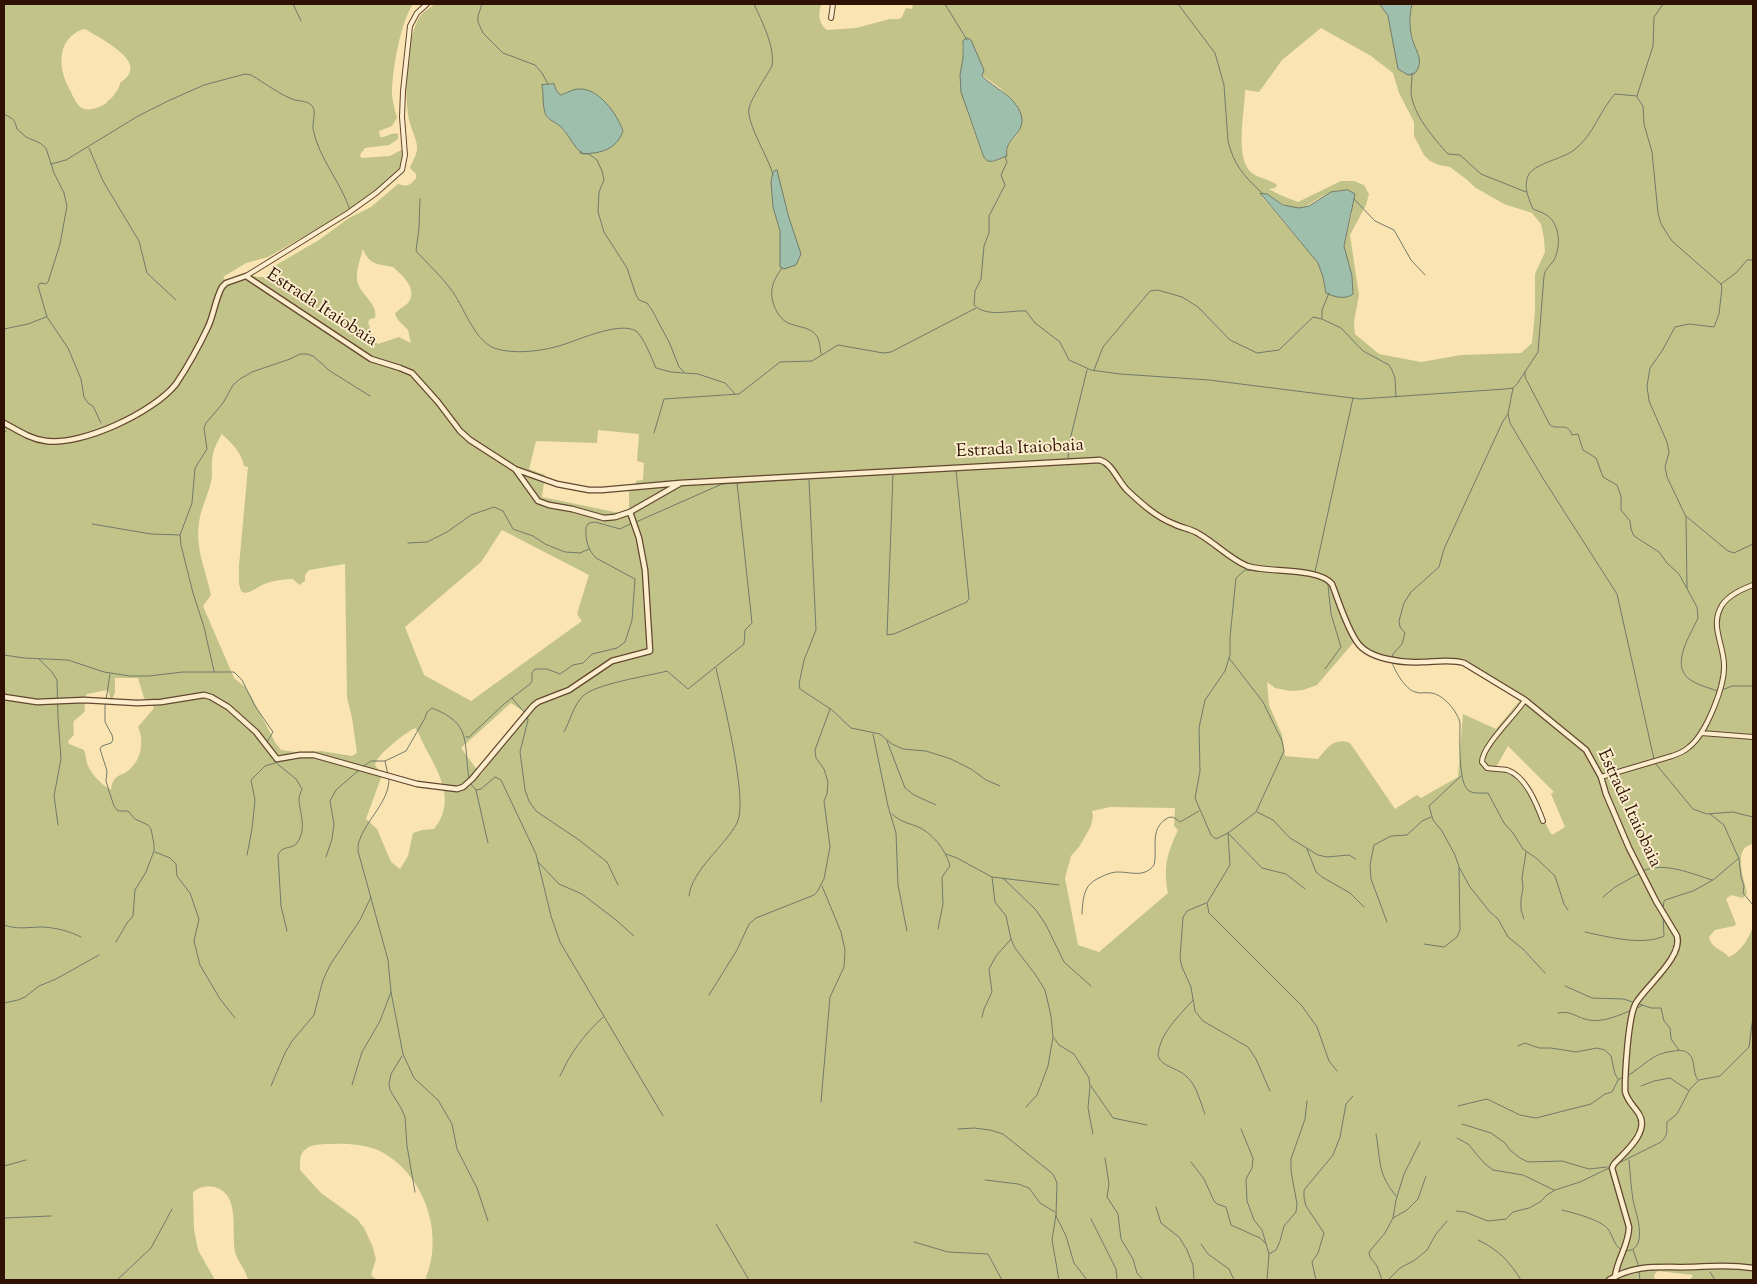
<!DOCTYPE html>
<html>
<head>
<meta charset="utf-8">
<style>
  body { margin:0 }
  #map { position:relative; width:1757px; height:1284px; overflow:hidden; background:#fae4b2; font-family:"Sorts Mill Goudy",serif }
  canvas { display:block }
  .frame { position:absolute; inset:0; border:5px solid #301204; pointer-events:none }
</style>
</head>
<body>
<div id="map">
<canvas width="1757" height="1284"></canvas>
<div class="frame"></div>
</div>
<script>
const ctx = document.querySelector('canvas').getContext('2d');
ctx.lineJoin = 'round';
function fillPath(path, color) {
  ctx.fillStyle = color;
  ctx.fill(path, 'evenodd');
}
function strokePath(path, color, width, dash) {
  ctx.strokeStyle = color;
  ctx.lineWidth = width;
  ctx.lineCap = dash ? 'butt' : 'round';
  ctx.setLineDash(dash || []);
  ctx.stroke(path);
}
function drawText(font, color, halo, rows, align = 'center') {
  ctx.font = font + ' "Sorts Mill Goudy",serif';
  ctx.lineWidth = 4;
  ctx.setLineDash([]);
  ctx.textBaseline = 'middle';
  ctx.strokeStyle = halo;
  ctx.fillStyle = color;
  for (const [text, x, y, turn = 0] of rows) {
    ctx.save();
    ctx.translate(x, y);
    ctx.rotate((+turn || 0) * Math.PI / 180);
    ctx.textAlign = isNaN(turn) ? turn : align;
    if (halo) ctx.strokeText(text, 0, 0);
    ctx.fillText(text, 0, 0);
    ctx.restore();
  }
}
fillPath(new Path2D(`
  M4,4H413C400,24 392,71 392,95C393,103 395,111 397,118L392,126L379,131L380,137C386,138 391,132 398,134V139L389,145L365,148L360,155L361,158L390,156L403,149L405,152L402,168L375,192L321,227L268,257L246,263L223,277L228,283C246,267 247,278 265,277L271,268L319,240L349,218L371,207L398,184C407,187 411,185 416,178V174L410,168C412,160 418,155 417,146C416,137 411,129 409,120C404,92 405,41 420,16C424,11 430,8 435,4H822C817,12 819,25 827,30L856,28L890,19H899L902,17L906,8L912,9L913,4H1380L1388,16L1394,39L1397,65L1403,73L1416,48C1409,36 1409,17 1412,4H1753V844C1732,847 1744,879 1747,893L1743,898L1731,895L1726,899L1736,924L1734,926L1715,930L1709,937C1711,948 1721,949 1729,957C1740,953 1750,937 1753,926V1280H1690L1693,1275L1658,1271L1654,1275L1655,1280H425C444,1237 427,1181 387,1155C374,1146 352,1143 336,1144C327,1144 313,1143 306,1149C299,1153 300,1163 300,1170L321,1193L357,1219L364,1228L372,1245L376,1259L371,1275L377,1280H248C246,1270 238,1262 235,1252C231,1232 241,1193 214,1187C205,1185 200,1187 193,1192L194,1229L198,1250L215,1280H4ZM1321,28L1371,56L1393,73L1399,93L1414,122V136L1424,155L1430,161L1439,165L1450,167L1466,179L1476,188L1504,204L1532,213L1541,224L1544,238L1545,252L1535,274V311L1532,343L1521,353L1461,355L1421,362L1379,354L1355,334L1354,322L1359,295L1350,235L1366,205L1369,194L1364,185L1354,181H1341L1298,202L1280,195L1269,189L1275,188L1277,185C1270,179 1260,179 1252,173C1234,159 1245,111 1245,90L1259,92L1282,60ZM83,29L87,30C99,38 139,57 129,74C127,78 123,80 120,83C119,90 113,97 107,102C103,107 88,112 82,108C77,105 73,97 71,92C58,70 55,40 83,29ZM962,45L978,58L984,70L982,75L1000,88L1017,105L1018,134C1011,141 1005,146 1006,156L993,162L983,155L969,117L960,81L963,58ZM554,84L556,90L560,95C566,94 572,90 579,89C599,88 617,114 623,131L572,140L558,124L548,119L545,115L542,85ZM777,170L789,218L801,254L780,267V231L773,207L771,182L773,172ZM1340,190H1348L1352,213L1344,246L1352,276L1353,294L1326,293L1323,277L1318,263L1262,197L1267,194C1309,224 1303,198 1340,190ZM363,249C369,265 378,264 393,267C402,275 416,287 410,300C407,306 399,308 395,314L398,320L408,330L411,343L399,337L378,344L374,341L368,322L370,319L375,318C379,304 359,294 357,280C356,271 360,259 363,249ZM598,430L639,434L637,461L644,463L643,480L636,481L635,487L629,488V515L542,497L545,475L529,469L536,441L597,443ZM222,434C232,444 241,451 244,466L248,467L239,566V584L241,591L245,593C251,592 255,589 260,586C270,581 282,579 293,579L299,585L305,581V575L309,570L345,564L347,697L352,718L357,753L352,756L321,751L296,752L281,750L275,742L251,696L245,687L234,678L203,606L211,595C206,571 195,548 199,523C201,508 208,495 211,482C213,475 211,469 212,462C212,452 217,442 222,434ZM502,530L589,575L577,614L582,621L471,701L424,675L405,627L481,562ZM1353,643L1398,665L1459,662L1521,699L1496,729L1463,714L1458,777L1421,798L1417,795L1395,809L1350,743C1334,737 1327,748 1318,759L1285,756L1282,735L1269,705L1267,682L1275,688L1290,691L1303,690L1317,685ZM115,678H138L144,698L152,703L154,708L138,727C144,739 142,758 131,768C122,778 113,772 111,790C101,784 93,776 88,766C86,761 86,755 84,750L69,744L68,741L74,735C73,715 73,724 85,711L84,699L87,694L107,690L109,693L111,702L115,693ZM511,703L526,713L481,775L461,748ZM415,728C420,734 422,742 426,749C440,774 456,803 434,829L422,830L413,833L408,856L400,869L391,862L377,829L366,819L382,775L375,765C376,755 405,733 415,728ZM1508,746L1554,792L1551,794L1565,827L1552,835C1538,814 1536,784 1511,772C1507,769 1500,770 1495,769ZM1110,807L1175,808L1174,826L1178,830C1167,854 1163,867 1168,893L1099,952L1078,945L1065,878L1071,856L1079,847L1091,826L1093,816L1092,811Z`), '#c2c389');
const water = new Path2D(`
  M1380,4H1412C1409,16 1409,32 1414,44C1418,55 1424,63 1414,74L1408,75L1398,69L1388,16Z
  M967,38L971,40L984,70L982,76C994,88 1015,96 1021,114C1027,135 1003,138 1007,156C997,159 988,167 983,155L961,92L960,75L963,58V41Z
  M554,84L556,90L560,95C566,94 572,89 579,89C599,88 617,114 623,131C616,150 601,153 583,154C573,147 569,134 560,126C554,121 547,120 545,113C542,104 544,94 542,85Z
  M777,170L789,218L801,254L796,265L784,269L780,267V231L773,207L771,182L773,172Z
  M1348,190L1355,194L1354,199L1344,246L1352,276L1353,294C1346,300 1334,297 1326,293L1323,277L1318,263L1260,193L1267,194L1283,205L1299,208L1309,206L1331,192Z`);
fillPath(water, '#9ebfac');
strokePath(water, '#727a69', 1);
strokePath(new Path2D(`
  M293,4L301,21
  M482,4L478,16V22L483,33L503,53L535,65L542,73L548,84
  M754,4C762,22 775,46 772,66C766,77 752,97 749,108C746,123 769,158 773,175
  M945,4L967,40
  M1178,4L1215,53L1224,85L1228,141C1234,165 1243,175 1261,192
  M1412,73C1412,80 1411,87 1411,93C1414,116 1431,134 1445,151L1448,154L1460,155L1481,174L1526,192
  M1637,96L1653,46L1654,17L1663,4
  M1637,97L1643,106L1644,124L1652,152L1658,213L1661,224L1672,241L1721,284L1722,288L1719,314L1714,327L1689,324L1675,327L1662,351L1650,368L1647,386L1649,401L1667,442L1669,452L1665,467L1667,477L1686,517L1687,588
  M4,114C14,120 14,118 17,129L26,137L40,143L46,148L54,173L64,193L67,206L60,244L48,282L46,284L40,283L38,286L47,317L68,348L81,379L84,397L88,403L93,406L101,423
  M89,148L103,181L139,241L147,273L176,300
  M581,151L580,153L589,154L597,160L602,171L604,180L599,192L598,212L604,232L627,268L636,295L639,300L647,303L652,310L670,344L679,367L684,372
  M1005,156L1007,162L1001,175L1005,185L989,216V233L984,246L981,279L975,291L974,305C987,318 1010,310 1026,311L1035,323L1060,342L1069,360L1091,370L1120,374L1209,380L1360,399L1505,389L1513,388L1517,384L1538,352L1544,276C1545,269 1550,266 1554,260C1561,247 1560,225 1548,216C1544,213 1538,211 1533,209C1529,199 1523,187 1528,176C1532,164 1563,159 1574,150C1593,136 1600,110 1615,94L1637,96
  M51,164L66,160L138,116L168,101L204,85L245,74L251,75C265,83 280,95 295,100C300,101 306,101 310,104C318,109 312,121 313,129C319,159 341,182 350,210
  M420,199L419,228L416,251C427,263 440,275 450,288C464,306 473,339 494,348C514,355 543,351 562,345C578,340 620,321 636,331C643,336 652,359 656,368L671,372L698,374L725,383L735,394
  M1354,199L1375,221L1394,230L1411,260L1425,275
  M782,268C778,274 773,281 772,289C770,300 777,318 788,323C797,327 810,327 816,335C820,340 820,348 821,354
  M1721,284L1737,272L1747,260H1753
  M1322,318V310L1329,293
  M4,329L28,324L46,317
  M1094,370L1103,347L1150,291L1158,290L1182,297L1198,307L1230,340L1257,353L1279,350L1313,317L1322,319L1341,328L1363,351L1389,365L1392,370L1395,378L1396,397
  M1525,372V377L1550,425C1559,431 1567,421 1572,435L1578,434L1583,450L1596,458L1603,477L1617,485L1621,496V510L1630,521L1631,529L1634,536L1659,552L1667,563L1679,574L1697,607L1698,618C1691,634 1670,664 1689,679C1697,685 1709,688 1718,691
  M1513,388L1508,414L1510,423L1544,480L1617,594L1654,759
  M4,433L6,431
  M654,433L664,399L739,394L780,362L812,361L838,345L883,353L891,352L976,308
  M1068,461L1069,444L1087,370
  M893,474L887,635L894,634L967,602L969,598L956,470
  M809,480L816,630L804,660L799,684L800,689L832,710L851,728L880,734L892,744L903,749L926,751L951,759L971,769L986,780L1000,786
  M1687,517L1728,551L1734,553L1753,544
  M636,522L722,484L883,474
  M92,524L151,534L180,535
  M408,543L427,542L447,532L471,515L494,507L503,511L513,529L533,536L545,544L565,552L580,553L589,549
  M1315,572L1353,398
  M4,655L24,658L68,660L104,672L130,676H149L183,672H234L242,680L255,706L273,732L267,742
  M1229,658L1263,702L1282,741L1284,751L1256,812L1228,833L1216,839L1211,835L1195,798L1200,771L1199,728L1205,700L1225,671L1230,655V637L1236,578L1245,570L1297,574
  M1392,658L1393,654L1402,644L1405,633L1400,627L1399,621L1404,603L1411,592L1439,567L1444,549L1503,421L1508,414
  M39,659L52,672L57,680L58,717L61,759L54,796L58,825
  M1392,662C1394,670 1406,690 1415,692C1420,694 1426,692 1431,693C1443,694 1458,712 1460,723C1460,737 1458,782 1468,790C1472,794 1482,793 1488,793L1504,823L1513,833L1523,849L1536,858L1555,876L1564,904L1568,910
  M1325,669L1341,647L1331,614L1328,585L1327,582
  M214,671L204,627L193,593L181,545L180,535L192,503L195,468L207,449L204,428L206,423L223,403L233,385L240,379L252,372L290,359L300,354H307L313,356L330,371L370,396
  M1722,690L1732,686H1753
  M512,698L524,712
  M106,700L110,674
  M105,703V722L112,735L113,740L111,743L102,746L100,749L107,771L106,781L109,791L114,806L118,811H128L135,819L148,825L151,829L154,844V851L146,872L135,890L133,916L127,923L116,942
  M527,715L528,720L520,752L525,790L529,801L536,811L579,840L607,862L618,885
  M564,732C570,721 573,707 582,697C593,684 649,676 667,671L688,689L744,644L745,630L752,623L737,483
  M873,734L888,806L896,833L898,885L907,931
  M466,737H469L504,704L530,684L532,681V673L535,669H547L560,674L573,665L583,663L592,654L617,648L625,642L632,620L635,579L596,558C588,550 585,539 586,527L589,523L595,522L620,529L632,523
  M887,741L905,788L914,795L936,805
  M274,758L275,762L296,779L302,789C301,792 299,796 299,800C300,814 307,829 297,843C291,850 282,845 278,855L281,906L287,931
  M385,761L388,775
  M1655,763L1693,809L1707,814L1733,812L1753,817
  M364,766L371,761H385L406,751L425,718L427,712L432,708C473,724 463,742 469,779
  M1461,776L1429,806L1433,820L1442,831L1455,855L1459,867L1470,887L1490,912L1498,919L1508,937L1523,949L1545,973
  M389,779C389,802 367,819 360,839C358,842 358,847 358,851L388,960L391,992L403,1054L414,1078L438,1100L452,1124L457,1149L477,1188L488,1221
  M470,783L476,790L488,843
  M476,790L481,789L495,777L501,780L536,854L551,916L560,942L663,1116
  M1257,812L1273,820L1290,838L1318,855L1327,857L1349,855L1356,859
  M892,814C901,822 905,822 916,826C932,832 946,850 950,866L944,874L942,878L943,904L938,929
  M1710,814L1724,825L1739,859L1741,877L1744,886L1743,893L1753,905
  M1228,833L1262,868L1286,874L1305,889
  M1228,834L1230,865L1207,903L1209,913L1302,1006L1317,1027L1329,1061L1337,1071
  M1307,849L1316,872L1322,877L1350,893L1364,907
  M155,852L170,858L176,864L177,876L190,893L199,919L194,941L200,965L220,999L235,1018
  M946,854L957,858L992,877L1059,885
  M247,855L252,829L255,800L251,780L265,766L275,763
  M326,857L332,839L334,824L330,801L336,790L359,770
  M538,862L559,884L582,894L616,920L634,936
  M1643,871C1664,861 1692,874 1712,880
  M992,877L995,902L1006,916L1011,939L1015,948L1035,974L1045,990L1051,1016L1053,1037L1048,1066L1037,1095L1026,1107
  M1003,878L1036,910L1046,925L1064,962L1091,986
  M689,896C691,871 725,846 737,823C749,801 722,696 716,668
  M1603,897L1615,887L1640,873
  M1206,903L1187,911L1183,917L1180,958L1182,967L1191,987L1195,1011L1203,1021L1248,1047L1256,1059L1270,1091
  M1663,910L1664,901L1665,900L1693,891L1713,880L1739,858
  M1082,914C1083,899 1083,885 1099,878C1105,875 1111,872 1118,872C1132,872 1144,878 1154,865C1158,849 1149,830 1166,819C1172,815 1175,818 1180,822L1199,811
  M1524,919L1521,910V899L1523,888L1522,878L1526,852
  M1387,922L1371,879L1370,865L1374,845L1391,836L1407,835L1422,821L1431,817
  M4,925C17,930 29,927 43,927C57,928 69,931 81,937
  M1585,932C1608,937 1643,946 1664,936L1663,916
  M1424,944L1444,947L1457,937L1460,930L1459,868
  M1565,986L1592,998L1624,999L1635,1003
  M709,995L737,950L749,924L756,918L814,895L817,892L824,879L830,847L824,801L827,794L828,782L824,769L816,758L815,750L830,709
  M1193,1000C1179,1016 1159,1034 1158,1056C1162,1067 1178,1068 1186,1076C1197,1085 1200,1102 1205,1114
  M4,1003L18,1000L25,997L39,986L56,979L99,955
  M1639,1004L1651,1008H1661L1664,1021L1670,1028L1671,1039L1679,1050
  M1635,1009L1643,1005
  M1558,1013C1571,1010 1577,1018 1589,1020C1602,1023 1620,1015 1632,1010
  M982,1017L984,1009L992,992L989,969L996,956L1011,939
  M1054,1038L1059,1045L1074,1054L1089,1078L1090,1086L1088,1108L1093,1134
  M1518,1046L1525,1043L1539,1048H1551L1576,1052L1597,1048L1605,1050L1611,1056L1615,1074L1618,1079
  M402,1056L391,1074L389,1084L390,1090L401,1108L405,1117L407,1146L415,1192
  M560,1076C571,1052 583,1036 603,1017
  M1627,1076C1645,1066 1651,1053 1674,1051C1679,1050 1685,1050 1689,1054C1696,1060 1692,1073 1698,1080
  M352,1085L362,1052L380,1021L391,992
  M271,1086L285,1053L292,1041L314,1015L323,980L330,965L360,920L371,897
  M1091,1086L1113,1118L1147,1125
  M1641,1086L1654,1081L1670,1078L1688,1090
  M821,1102L830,997L844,967L845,950L841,932L822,886
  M1458,1106L1487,1099L1520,1115L1536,1118L1591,1104L1605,1094L1612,1092L1618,1080L1623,1077
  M1462,1124L1491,1133L1505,1143L1510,1150L1520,1158L1528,1162L1562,1161L1589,1169L1607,1167
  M958,1129L974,1128L990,1130L1003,1134L1053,1174L1057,1183L1056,1216L1066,1236L1074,1263L1087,1280
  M1241,1129L1253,1158L1252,1168L1246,1179L1247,1201L1254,1220L1262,1230L1269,1254L1267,1280
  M1376,1134C1381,1161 1377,1173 1396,1196
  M1457,1138L1468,1144L1484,1163L1493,1170L1523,1175L1554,1190
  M1105,1158L1109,1184L1107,1197L1118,1214L1121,1239L1133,1259L1137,1273L1143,1280
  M1191,1162L1204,1179L1214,1201L1217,1204L1226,1207L1231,1225L1260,1238L1265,1243
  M1617,1164L1661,1142C1669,1134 1666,1132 1667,1122L1677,1114L1690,1089L1699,1080L1720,1076L1749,1047L1753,1016
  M4,1166L26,1160
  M985,1180L1018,1184L1029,1188L1040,1203L1055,1212
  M1156,1207L1161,1223L1179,1237L1187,1250L1193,1265L1194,1280
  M1562,1210C1574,1213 1601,1220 1608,1229C1613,1236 1614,1245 1621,1250
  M1456,1211L1465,1212L1488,1221L1506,1219L1513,1212L1529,1208L1540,1202L1547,1195L1555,1190L1580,1182L1611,1167
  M1056,1215L1052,1240L1059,1280
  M4,1218L51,1216
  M1393,1218L1396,1200L1404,1174L1420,1142
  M1091,1219L1116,1269L1117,1280
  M716,1224L749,1280
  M1478,1240C1499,1250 1509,1261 1521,1280
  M914,1242L948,1252L988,1254L1002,1280
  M1201,1244L1208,1254L1229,1269L1234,1280
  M1633,1250L1638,1264L1640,1280
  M1625,1251C1650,1251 1636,1214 1633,1200C1631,1186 1630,1173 1629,1160
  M1269,1254L1276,1250L1280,1241L1284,1226L1296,1212L1297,1204L1291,1171V1159L1305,1119L1307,1101
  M1710,1272L1715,1280
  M117,1280L151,1248L172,1209
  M1316,1280L1312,1262L1318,1253L1324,1233L1306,1206L1304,1198V1190L1333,1155L1340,1137L1346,1104L1353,1096
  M1382,1280L1377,1266L1370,1257L1369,1252L1385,1233L1393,1218L1407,1210L1418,1199L1426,1176
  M1388,1280L1400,1268L1415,1260L1427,1250L1436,1234L1447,1221`), '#727a69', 1);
const minor = new Path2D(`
  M831,18L833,4
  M246,276L348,213L376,193L402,170L405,155L402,117L403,91L410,26L417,13L427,4
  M1525,700C1515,716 1482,746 1482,762L1487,768C1494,769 1501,769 1507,770C1526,776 1537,805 1543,821
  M1701,733L1753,737
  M1601,777L1672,756C1678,754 1684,752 1689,747C1706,734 1725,686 1724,665C1724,646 1711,627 1720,609C1725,597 1742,589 1753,585`);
const tertiary = new Path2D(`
  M4,423C17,430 30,439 46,441C82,446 154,412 176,384C186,369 200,344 208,327C214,314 215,300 222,287L226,283L246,276L371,359L400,368L412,373L438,402L460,431L470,440L515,469L557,484L589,490H602L680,483L1100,460C1113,464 1118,482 1128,491C1142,504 1156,517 1174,524C1182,528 1192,529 1199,534C1215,543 1230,559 1247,566C1268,573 1318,567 1332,584C1339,602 1346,626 1357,642C1368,659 1402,663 1421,662C1434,662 1452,659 1464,663L1525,700L1586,750L1601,777L1606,794L1629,848L1656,901L1677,936C1683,957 1646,986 1636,1003C1628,1016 1625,1074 1625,1091C1627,1101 1634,1106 1639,1114C1650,1132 1625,1152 1614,1164L1612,1168L1629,1227C1629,1245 1617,1259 1615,1277
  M515,469L538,501L549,505L572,509L604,518L615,517L630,512L679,484
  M4,697L37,702L84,700L137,703L161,702L204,695L211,697L228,707L256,732L277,759L300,755H314L417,784L457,789L463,787L472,779L533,706L538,702L569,690L612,661L650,651L645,570L639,538L630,512
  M1609,1280C1637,1263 1660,1268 1691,1267C1713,1266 1732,1265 1753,1268`);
strokePath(minor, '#624630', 6);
strokePath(tertiary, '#624630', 7);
strokePath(minor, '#fcedcd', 4);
strokePath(tertiary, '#fcedcd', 4.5);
drawText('18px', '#301204', '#fcedcd', [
  ["Estrada Itaiobaia",321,309,33],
  ["Estrada Itaiobaia",1020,450,-3],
  ["Estrada Itaiobaia",1628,809,65]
]);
</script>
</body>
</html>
